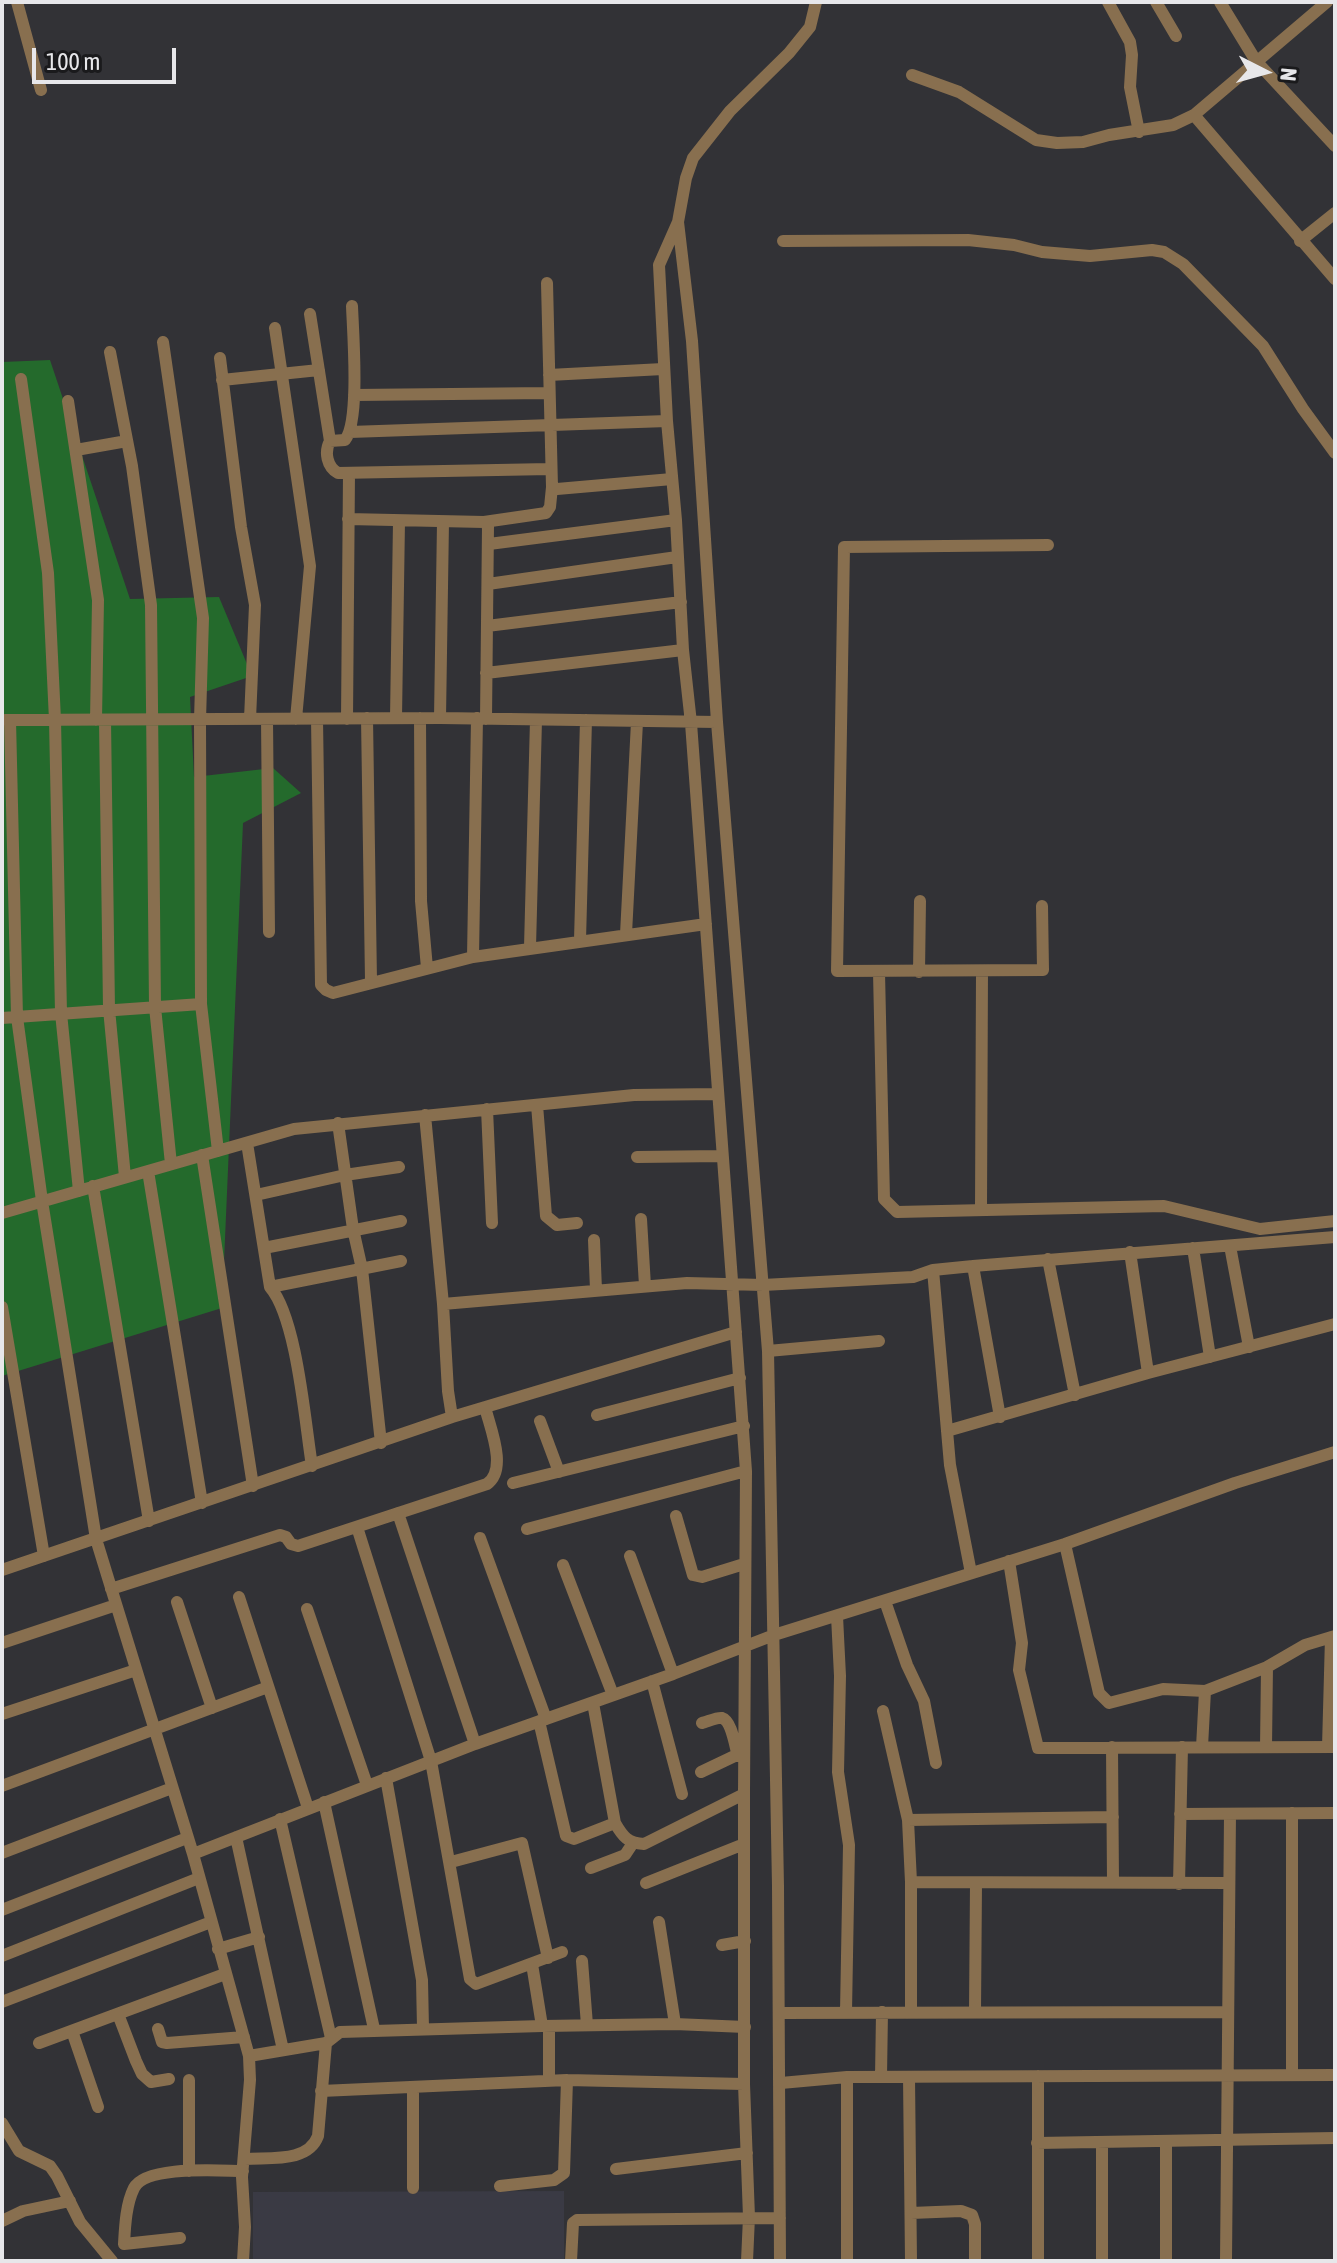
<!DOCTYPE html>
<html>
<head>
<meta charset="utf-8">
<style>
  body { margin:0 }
  #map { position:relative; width:1337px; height:2263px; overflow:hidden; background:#323236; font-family:"Asap Condensed",sans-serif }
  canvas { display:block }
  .frame { position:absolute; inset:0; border:4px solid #e7e7ea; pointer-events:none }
  .north { position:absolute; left:1225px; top:32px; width:80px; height:80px; -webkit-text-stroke:6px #1a1a1c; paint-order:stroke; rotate:96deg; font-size:22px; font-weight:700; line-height:32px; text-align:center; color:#e7e7ea }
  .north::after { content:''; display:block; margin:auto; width:28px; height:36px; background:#e7e7ea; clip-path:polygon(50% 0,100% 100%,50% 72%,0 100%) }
  .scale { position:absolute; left:32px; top:48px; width:144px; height:36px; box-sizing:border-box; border:4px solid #e7e7ea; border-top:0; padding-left:10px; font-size:24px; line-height:28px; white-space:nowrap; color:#e7e7ea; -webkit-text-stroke:6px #1a1a1c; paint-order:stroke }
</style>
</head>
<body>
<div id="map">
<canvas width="1337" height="2263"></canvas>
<div class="frame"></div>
<div class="north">N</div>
<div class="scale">100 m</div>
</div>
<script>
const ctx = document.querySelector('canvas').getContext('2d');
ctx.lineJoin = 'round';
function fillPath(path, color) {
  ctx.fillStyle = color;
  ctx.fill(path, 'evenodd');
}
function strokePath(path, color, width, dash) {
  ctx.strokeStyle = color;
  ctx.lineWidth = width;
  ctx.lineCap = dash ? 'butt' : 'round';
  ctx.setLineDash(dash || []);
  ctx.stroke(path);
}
fillPath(new Path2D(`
  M564,2191V2261H253V2192Z`), '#3a3a44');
fillPath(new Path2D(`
  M50,360L130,599L219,597L252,676L190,697L194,777L273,768L301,793L243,823L222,1308L2,1376V362Z`), '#246a2c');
strokePath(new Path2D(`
  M17,2L41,90
  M1108,2L1130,42L1132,55L1130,87L1139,132
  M1156,2L1176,36
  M1220,2L1256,61L1335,146
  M912,75L959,92L1036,140L1057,143L1083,142L1109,135L1173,125L1194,115L1327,2
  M1194,115L1335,279
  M678,222L692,341L717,722L768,1351L778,1886L780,2261
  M783,241L968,240L1014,245L1042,252L1090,256L1152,250L1164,252L1183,264L1263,346L1303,409L1335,453
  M1300,241L1335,213
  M547,283L552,487L557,489L672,479
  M352,306C353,333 360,422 345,440L330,441C324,452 327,467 338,473L550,469
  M310,314L330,441
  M275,328L310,566L296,719
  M163,342L203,618L200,720L201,1004L218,1151
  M110,352L132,466L151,605L155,1007L171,1164
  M220,358L241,527L255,605L250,719
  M549,375L663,369
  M21,379L48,573L55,720L61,1013L79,1191
  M222,380L319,370
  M354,395L549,393
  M68,401L98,600L96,720
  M350,432L667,421
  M76,450L127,441
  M348,519L484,522L488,526L486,719
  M484,522L546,513L550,507L552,487
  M489,544L676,520
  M488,584L677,557
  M487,626L681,602
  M486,673L683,650
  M367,718L371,981
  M396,718L399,521
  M420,718L421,901L427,968
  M440,718L443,522
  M267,719L269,932
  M317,719L321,985L326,990L333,993L473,957L706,924
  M347,719L349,473
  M5,720L440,718L717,722
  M10,720L17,1017L42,1201L96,1539L193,1854L249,2056L250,2080L242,2177L245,2227L243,2261
  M105,720L109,1009L125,1177
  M1042,906L1043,970L837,971L844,547L1048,545
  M626,934L637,722
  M580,940L586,720
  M530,947L536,720
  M473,957L477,718
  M879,972L884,1199L897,1212L1164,1206L1260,1229L1335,1221
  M919,972L920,901
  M2,1018L201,1004
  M537,1105L546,1216L557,1225L577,1223
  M487,1109L492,1223
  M425,1115L443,1304
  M338,1123L353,1229L362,1269L381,1443
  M247,1143L270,1287C297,1318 305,1423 312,1466
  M202,1155L253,1486
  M637,1157L722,1156
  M148,1171L202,1503
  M93,1186L149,1521
  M256,1195L345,1175L399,1167
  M981,1208L982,971
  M2,1213L294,1129L634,1095L717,1094
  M641,1219L645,1286
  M594,1240L596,1290
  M1230,1246L1249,1347
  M264,1248L401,1221
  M1193,1248L1210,1357
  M1130,1252L1148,1373
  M1048,1259L1075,1395
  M973,1266L1000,1417
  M933,1270L950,1465L971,1573
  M270,1287L401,1261
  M2,1307L44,1556
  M768,1351L879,1341
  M597,1415L740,1378
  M452,1417L448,1391L443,1304L687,1283L763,1285L913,1277L933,1270L973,1266L1335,1237
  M540,1421L559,1472
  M947,1431L1148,1373L1335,1324
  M513,1483L744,1426
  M398,1513L475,1744
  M676,1516L693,1575L702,1577L744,1564
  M357,1527L431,1761L470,1979L476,1984L562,1952
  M527,1529L746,1471
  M480,1538L546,1719
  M1065,1544L1099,1693L1109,1703L1163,1689L1205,1691L1267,1667L1305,1645L1335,1636
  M630,1556L673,1674
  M1009,1561L1022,1643L1019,1670L1038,1748L1335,1747
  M563,1565L613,1695
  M2,1570L452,1417L736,1332
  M111,1589L280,1535L286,1537L291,1544L298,1546L487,1484C508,1469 490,1428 485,1407
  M239,1597L308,1808
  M885,1601L907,1665L924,1701L936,1763
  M177,1602L212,1708
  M307,1609L367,1785
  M837,1616L840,1676L838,1772L849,1845L846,2012
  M2,1643L116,1605
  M652,1681L682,1794
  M593,1703L615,1823C623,1837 628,1843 644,1844L744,1794
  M883,1711L908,1820L911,1882V2012
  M2,1714L136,1670
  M539,1721L566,1836L574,1839L615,1823
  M702,1723C707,1722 717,1717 722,1718C732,1721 735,1747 738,1756
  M1112,1747L1113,1882
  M1202,1747L1205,1691
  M1266,1747L1267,1667
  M1328,1747L1331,1637
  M701,1772L743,1752
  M386,1778L422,1980L423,2028
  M2,1786L268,1687
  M324,1802L374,2029
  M1292,1813V2075
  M1180,1814L1335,1813
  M280,1819L331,2038
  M908,1820L1113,1817
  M236,1837L283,2050
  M2,1853L172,1788
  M193,1854L475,1744L673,1674L774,1635L1065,1544L1235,1483L1335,1452
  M451,1862L522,1843L548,1958
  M591,1868L625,1855L633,1843
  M911,1882L1229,1883
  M646,1883L744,1844
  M1179,1884L1182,1747
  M2,1910L187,1838
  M659,1922L675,2024
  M722,1945L745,1941
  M218,1949L259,1937
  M2,1956L199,1878
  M582,1961L587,2025
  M532,1964L542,2026
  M2,2002L211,1922
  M975,2012L976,1883
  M780,2013L1228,2012
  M118,2014L136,2061L142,2074L151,2082L169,2079
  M158,2029L162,2042L167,2043L244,2037
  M72,2031L98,2107
  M39,2043L225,1974
  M249,2056L326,2043
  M1038,2076V2261
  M847,2077V2261
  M881,2077L882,2012
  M909,2077L911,2261
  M189,2080V2171
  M549,2081V2026
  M781,2083L847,2077L1335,2075
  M413,2087V2188
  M321,2091L567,2080L744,2084
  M2,2123L19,2151L50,2166L57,2176L80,2222L112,2261
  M1102,2142V2261
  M1166,2142V2261
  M1037,2143L1335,2138
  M245,2159C270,2157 308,2163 318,2136L326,2043L340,2032L542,2026L675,2024L745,2027
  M616,2169L747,2153
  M500,2186L554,2180L564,2173L567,2080
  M911,2213L961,2211L972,2215L975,2224V2261
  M2,2221L23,2211L70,2201
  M180,2238L124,2244C125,2226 126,2204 134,2188C146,2165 220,2171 243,2171
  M571,2261L573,2223L577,2220L780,2218
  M747,2261L749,2217L744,2084V1794L746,1471L691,723L683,650L676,520L667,421L659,265L678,222L686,178L693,158L730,111L789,53L810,27L816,2
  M1226,2261L1230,1814`), '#886f4f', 12);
</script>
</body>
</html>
